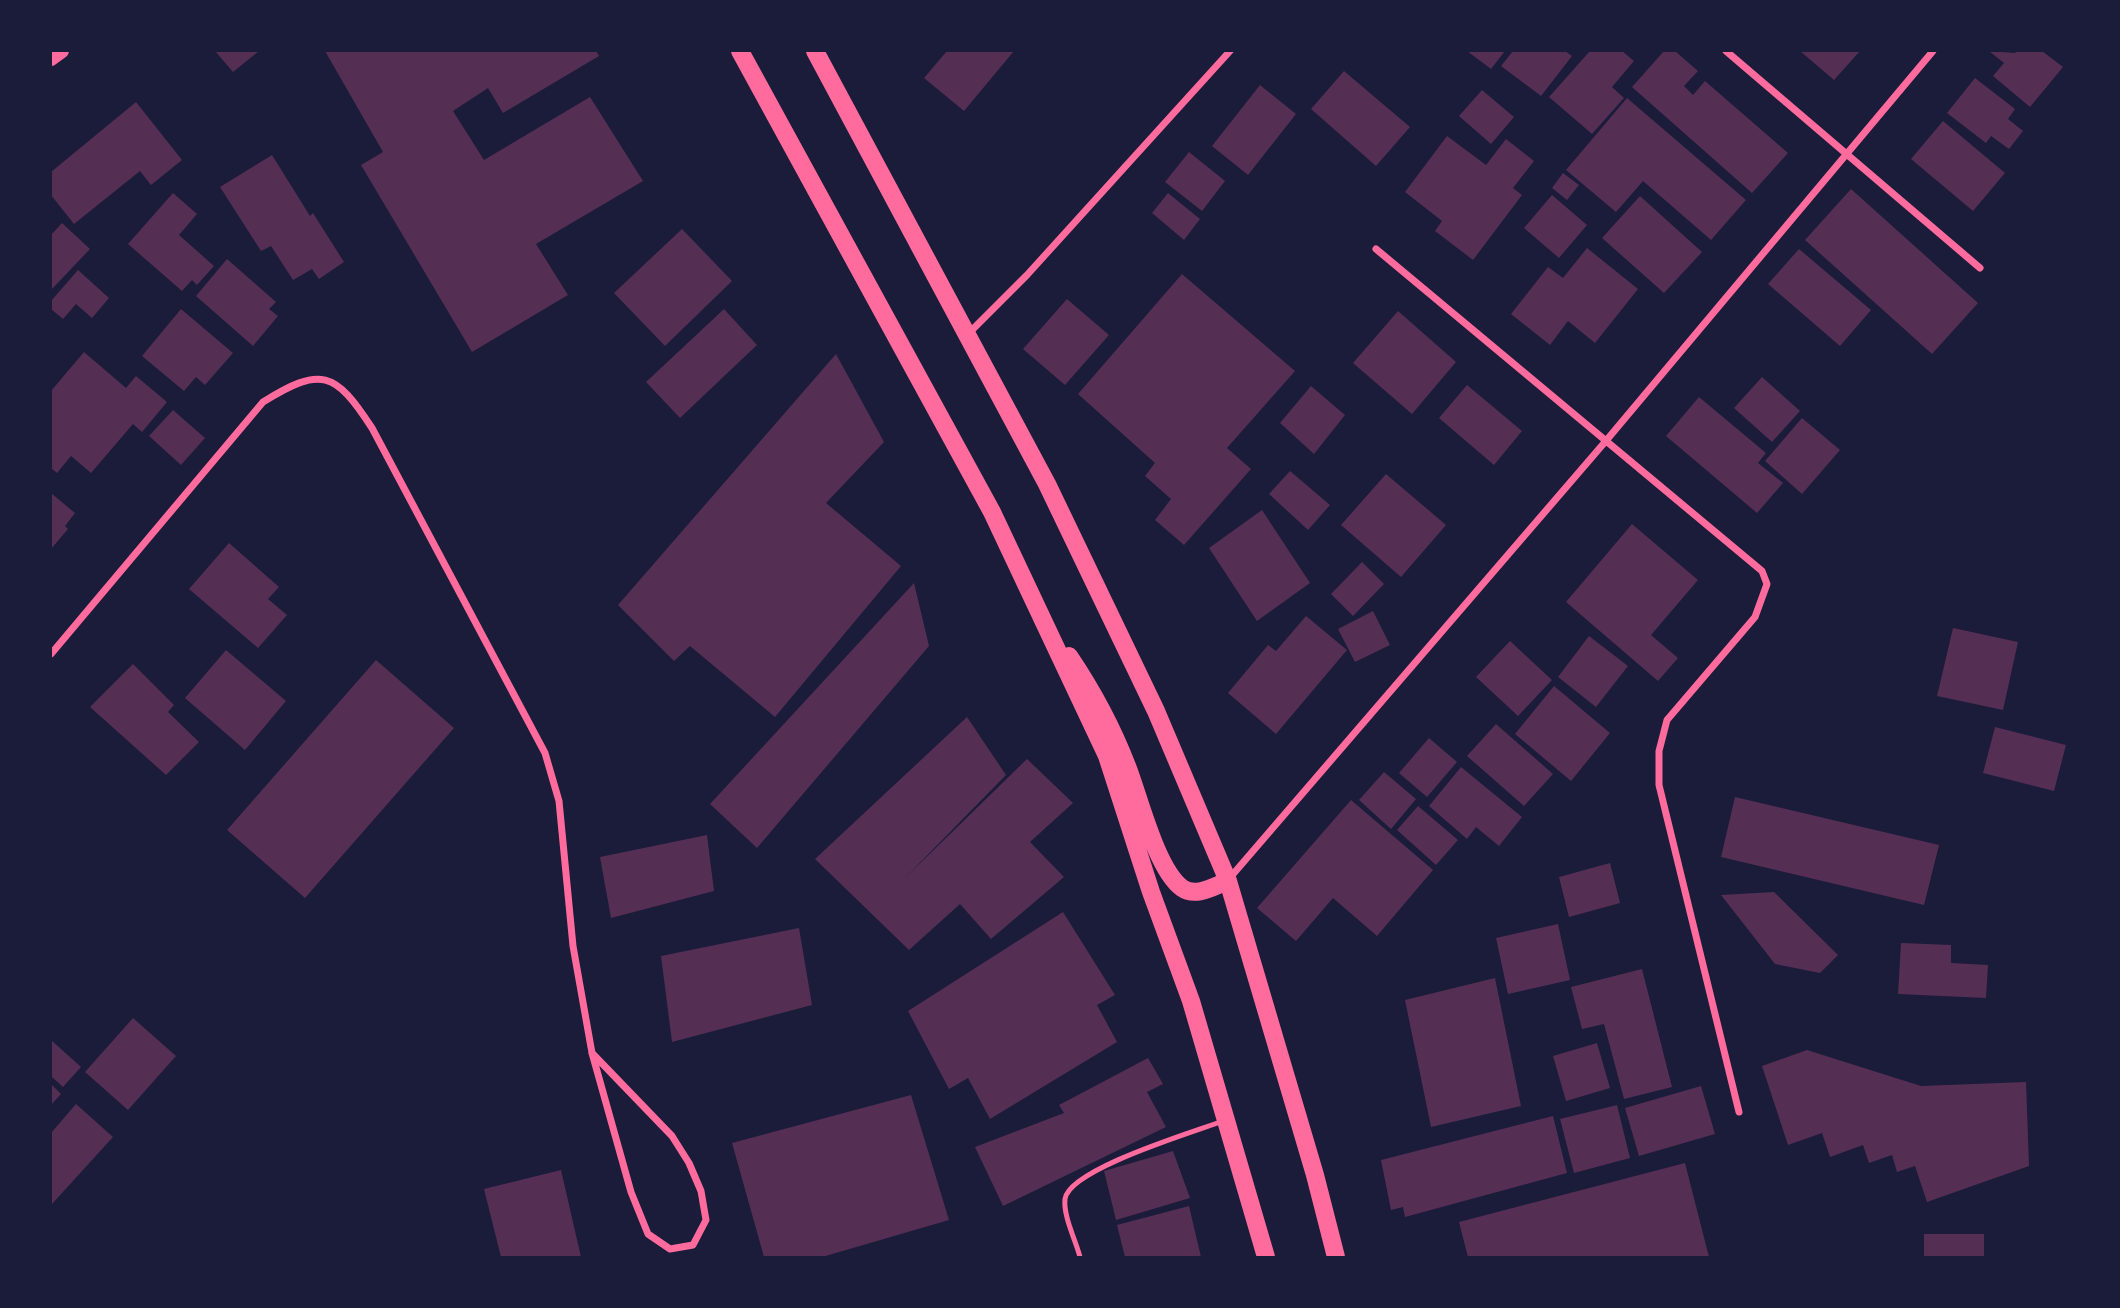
<!DOCTYPE html>
<html>
<head>
<meta charset="utf-8">
<style>
  body { margin:0 }
  #map { position:relative; width:2120px; height:1308px; overflow:hidden; background:#1b1b3a; font-family:"Roboto Serif",serif }
  canvas { display:block }
  .frame { position:absolute; inset:0; border:52px solid #1b1b3a; pointer-events:none }
</style>
</head>
<body>
<div id="map">
<canvas width="2120" height="1308"></canvas>
<div class="frame"></div>
</div>
<script>
const ctx = document.querySelector('canvas').getContext('2d');
ctx.lineJoin = 'round';
function fillPath(path, color) {
  ctx.fillStyle = color;
  ctx.fill(path, 'evenodd');
}
function strokePath(path, color, width, dash) {
  ctx.strokeStyle = color;
  ctx.lineWidth = width;
  ctx.lineCap = dash ? 'butt' : 'round';
  ctx.setLineDash(dash || []);
  ctx.stroke(path);
}
fillPath(new Path2D(`
  M215,51H259L233,72Z
  M325,51H596L599,56L503,113L488,88L453,111L484,160L590,97L643,181L536,244L568,295L472,352L361,165L383,152Z
  M947,51H1014L964,111L924,78Z
  M1467,51H1505L1491,69Z
  M1513,51H1565L1572,56L1541,96L1501,66Z
  M1590,51H1622L1634,61L1612,87L1624,98L1592,134L1549,97Z
  M1664,51H1675L1698,71L1684,86L1693,95L1705,81L1788,153L1752,193L1632,87Z
  M1800,51H1860L1834,80Z
  M1989,51L2015,53L2017,51H2042L2063,67L2030,107L1993,76L2004,63Z
  M1344,71L1410,127L1376,166L1311,109Z
  M1975,78L2015,109L2008,119L2023,131L2009,149L1991,136L1986,143L1947,113Z
  M1260,85L1296,114L1248,175L1212,146Z
  M1482,90L1514,117L1491,144L1459,116Z
  M1627,98L1746,200L1711,240L1643,181L1616,212L1566,170Z
  M136,102L182,160L151,185L140,171L74,224L51,195V172Z
  M1943,121L2005,173L1973,211L1911,159Z
  M1447,136L1486,165L1506,139L1534,161L1513,188L1522,195L1473,260L1435,231L1442,221L1405,192Z
  M1189,152L1225,181L1202,211L1165,182Z
  M272,155L310,216L313,213L344,262L319,279L312,269L293,280L271,246L261,251L220,187Z
  M1563,173L1579,185L1567,200L1552,188Z
  M1851,189L1978,303L1932,354L1805,240Z
  M173,193L197,214L179,235L214,266L197,285L192,280L182,291L128,244Z
  M1168,193L1200,219L1184,240L1152,213Z
  M1552,195L1587,225L1559,258L1524,228Z
  M1640,196L1702,252L1664,293L1602,238Z
  M62,223L90,249L52,289L51,235Z
  M682,229L732,281L665,346L614,293Z
  M1587,248L1638,289L1595,343L1568,321L1550,345L1511,314L1548,267L1563,278Z
  M1799,249L1871,310L1840,346L1768,284Z
  M227,259L276,302L269,309L278,316L253,346L196,296Z
  M78,270L109,298L92,318L76,304L63,319L51,309V301Z
  M1182,274L1295,371L1227,448L1251,469L1184,545L1155,520L1171,499L1145,476L1155,463L1078,394Z
  M1067,299L1109,335L1065,385L1023,349Z
  M181,309L233,353L205,385L196,377L184,391L142,356Z
  M724,309L757,345L680,418L646,382Z
  M1398,311L1456,362L1412,414L1353,363Z
  M84,352L126,388L136,376L167,402L142,432L133,424L91,473L71,456L57,473L51,468V391Z
  M836,354L884,442L826,503L901,566L775,717L690,646L674,661L618,605Z
  M1762,377L1800,411L1772,442L1734,408Z
  M1467,385L1522,431L1494,465L1439,418Z
  M1311,386L1345,415L1314,454L1280,423Z
  M1699,397L1766,453L1758,463L1783,483L1757,513L1666,436Z
  M173,410L205,438L181,465L149,436Z
  M1802,418L1840,450L1802,494L1765,461Z
  M1290,471L1330,505L1308,530L1269,494Z
  M1386,474L1446,525L1401,577L1341,525Z
  M51,493L75,513L65,526L68,529L51,549Z
  M1262,510L1310,583L1257,621L1209,548Z
  M1632,524L1698,580L1651,635L1678,658L1658,681L1566,602Z
  M229,543L279,587L268,599L287,615L258,648L189,589Z
  M1362,562L1384,584L1353,616L1331,594Z
  M914,583L929,646L757,848L710,804Z
  M1373,611L1390,645L1355,662L1338,629Z
  M1306,616L1347,650L1276,734L1228,693L1268,645L1276,651Z
  M1953,628L2018,642L2003,710L1937,696Z
  M1589,636L1628,666L1596,707L1558,677Z
  M1510,641L1552,680L1518,716L1476,677Z
  M226,650L286,701L245,750L185,698Z
  M376,660L454,728L305,898L227,830Z
  M133,664L174,705L168,712L199,742L166,775L90,707Z
  M1554,686L1610,733L1571,781L1515,734Z
  M967,717L1006,775L905,878L1027,759L1073,803L1030,842L1064,877L991,939L960,904L909,950L815,859Z
  M1496,724L1553,774L1524,806L1467,756Z
  M1995,727L2066,745L2054,791L1983,773Z
  M1429,738L1457,762L1427,797L1399,773Z
  M1461,767L1522,817L1499,846L1476,827L1467,839L1429,806Z
  M1384,772L1416,799L1391,829L1359,800Z
  M1735,797L1939,845L1924,905L1721,857Z
  M1351,800L1433,870L1377,936L1333,898L1296,941L1257,908Z
  M1418,806L1458,840L1436,865L1397,830Z
  M707,835L714,891L611,918L600,857Z
  M1610,863L1620,903L1569,917L1559,877Z
  M1774,892L1838,955L1820,973L1775,964L1721,895Z
  M1063,912L1115,995L1097,1005L1117,1042L990,1119L968,1078L949,1089L908,1011Z
  M1558,924L1570,980L1508,994L1496,938Z
  M799,928L812,1005L672,1042L661,956Z
  M1901,943L1951,945V963L1988,965L1986,998L1898,994Z
  M1642,969L1672,1087L1624,1099L1604,1024L1582,1029L1571,987Z
  M1495,978L1521,1106L1431,1127L1405,1000Z
  M133,1018L176,1056L128,1110L85,1072Z
  M51,1040L81,1067L63,1087L51,1076Z
  M1597,1043L1610,1088L1566,1101L1553,1056Z
  M1807,1050L1921,1086L2026,1082L2029,1166L1927,1202L1915,1166L1897,1172L1892,1155L1869,1163L1863,1145L1830,1157L1822,1133L1788,1145L1762,1066Z
  M1148,1058L1163,1084L1147,1092L1166,1127L1003,1206L975,1147L1064,1113L1059,1105Z
  M51,1084L61,1094L51,1105Z
  M1701,1086L1715,1134L1639,1156L1625,1108Z
  M911,1095L949,1220L822,1257H764L732,1143Z
  M76,1104L113,1137L52,1204L51,1133Z
  M1617,1105L1630,1158L1574,1173L1560,1119Z
  M1553,1116L1567,1173L1405,1217L1403,1207L1391,1210L1381,1160Z
  M1173,1151L1190,1198L1116,1220L1104,1171Z
  M1685,1163L1709,1257H1468L1459,1222Z
  M561,1170L581,1257H501L484,1189Z
  M1189,1206L1201,1257H1125L1117,1225Z
  M1924,1234H1984V1257H1924Z`), '#542f53');
strokePath(new Path2D(`
  M1080,1257C1076,1241 1063,1216 1065,1199C1069,1169 1194,1132 1223,1121`), '#ff6b9d', 5);
strokePath(new Path2D(`
  M1726,51L1980,268
  M1376,249L1762,571L1767,584L1755,617L1667,720L1659,751V785L1739,1112
  M967,335L1027,275L1230,51
  M51,654L263,402C321,366 335,371 372,428L545,753L559,801L573,946L592,1053L631,1192L648,1234L670,1249L693,1245L706,1220L701,1191L689,1163L672,1136L592,1053
  M1228,880L1605,442L1933,51`), '#ff6b9d', 7);
strokePath(new Path2D(`
  M51,59L62,51`), '#ff6b9d', 14);
strokePath(new Path2D(`
  M740,51L992,512L1107,756L1151,892L1191,1001L1266,1257
  M815,51L1047,484L1156,711L1228,881L1315,1175L1336,1257
  M1069,656C1092,690 1112,727 1127,766C1139,796 1156,869 1182,888C1196,898 1214,886 1228,881`), '#ff6b9d', 18);
</script>
</body>
</html>
